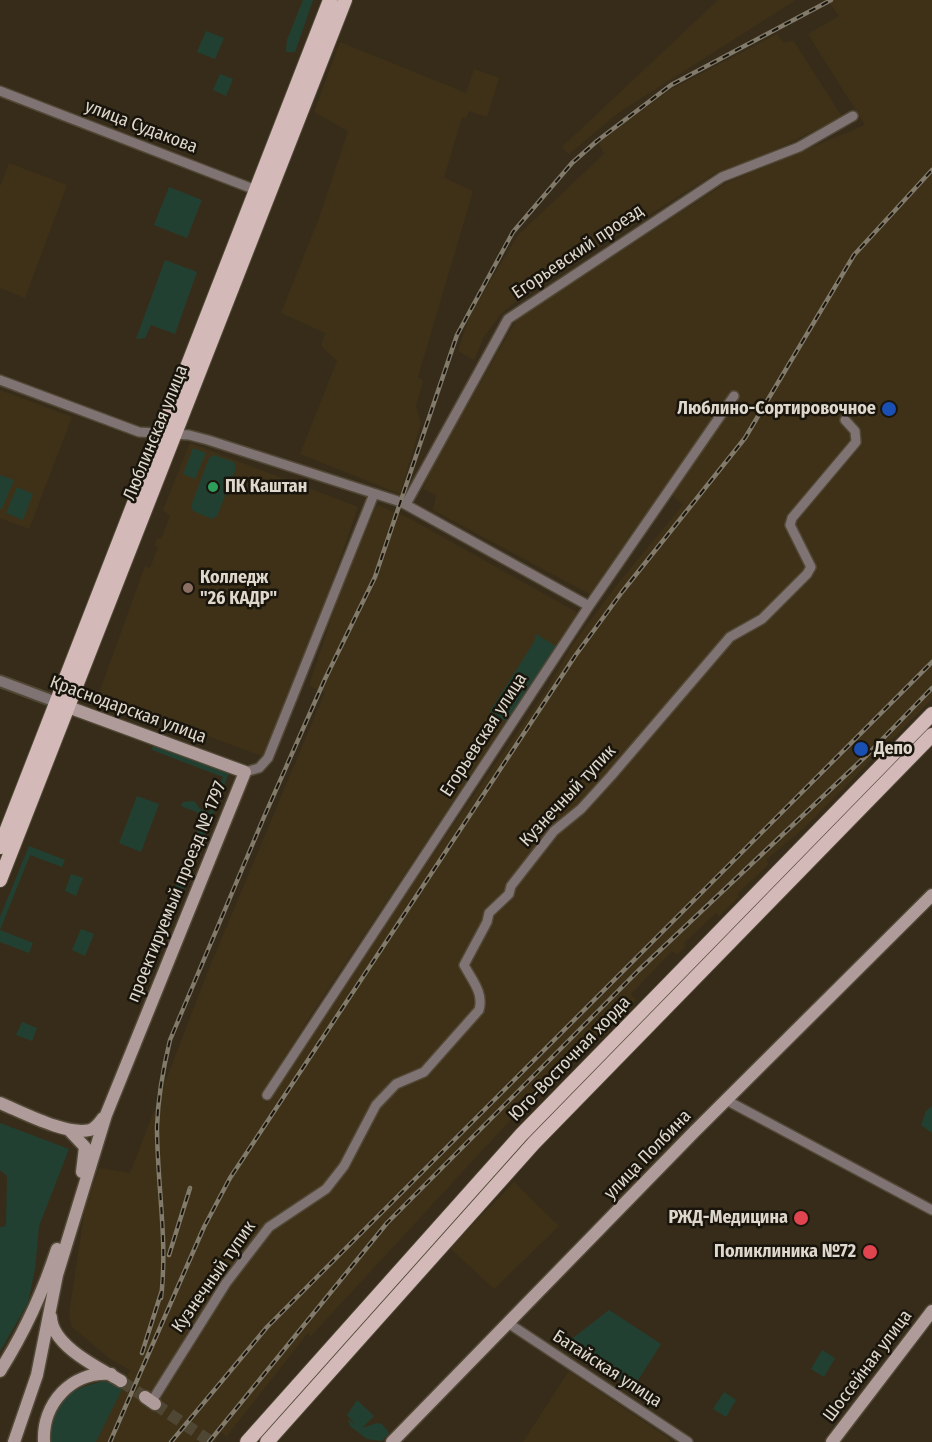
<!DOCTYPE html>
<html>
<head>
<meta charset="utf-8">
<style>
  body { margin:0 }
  canvas { display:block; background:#362c19 }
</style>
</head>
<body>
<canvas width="932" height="1442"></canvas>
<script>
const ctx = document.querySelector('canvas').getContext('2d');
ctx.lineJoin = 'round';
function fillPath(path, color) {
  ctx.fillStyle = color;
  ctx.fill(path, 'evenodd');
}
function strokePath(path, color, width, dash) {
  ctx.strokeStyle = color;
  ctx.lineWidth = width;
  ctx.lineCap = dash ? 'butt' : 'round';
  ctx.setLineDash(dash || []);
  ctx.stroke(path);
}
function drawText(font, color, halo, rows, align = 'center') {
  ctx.font = font + ' "Fira Sans Condensed",sans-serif';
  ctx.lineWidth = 5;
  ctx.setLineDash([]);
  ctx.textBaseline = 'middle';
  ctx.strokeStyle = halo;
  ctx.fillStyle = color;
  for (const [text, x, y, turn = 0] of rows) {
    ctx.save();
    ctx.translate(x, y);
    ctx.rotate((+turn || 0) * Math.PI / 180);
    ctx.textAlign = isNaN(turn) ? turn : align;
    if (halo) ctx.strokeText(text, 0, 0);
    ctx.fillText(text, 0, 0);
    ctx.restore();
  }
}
fillPath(new Path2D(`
  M718,0H796L618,113L569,154L562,147Z
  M828,0H932V699L804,828L766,860L769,864L737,894L739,897L719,916L716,913L684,943L686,946L677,955L672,951L631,994L636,1000L525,1104L311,1336L308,1333L226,1437L222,1432L214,1442H96L130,1370L109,1358L71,1326L69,1314L85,1208L99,1168L130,1173L208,971L325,692L309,686L344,580L377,505L409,518L578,613L309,1018L260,1097L267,1103L412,885L546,691L573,644L620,581L683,505L666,489L591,595L433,510L436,495L423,489L432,467L517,319L726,183L865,125L808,34L839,16Z
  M777,34L784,43L793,40L842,117L761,157L717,172L584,256L577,250L501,314L484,337L474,360L458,351L470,315L518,235L604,154L598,142L670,90Z
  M340,42L466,93L474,69L499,78L487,117L469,111L466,118L462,117L444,178L473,191L418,377L423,381L416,406L421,423L400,494L300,454L337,361L321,346L325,333L281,313L319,218L348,131L314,112Z
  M9,163L67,185L25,298L0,288V187Z
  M0,390L72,417L29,529L0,518Z
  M190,443L358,507L304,662L262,756L98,696L145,566L150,568L158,547L155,545L157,538L161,539L170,516L163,510Z
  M514,1182L559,1226L494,1289L450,1248Z
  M569,1371L668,1438L670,1442H523Z`), '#3e3117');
fillPath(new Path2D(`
  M303,0H313L295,52H286L287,40Z
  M206,31L224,38L215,59L197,52Z
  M220,74L233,79L226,96L213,90Z
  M169,187L202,200L187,238L154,225Z
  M165,260L197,272L175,334L151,325L145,338L136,339Z
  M193,448L206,453L195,479L183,474Z
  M214,455L234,462L236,468L217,516L212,519L193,511L191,506L209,458Z
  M0,475L14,480L2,509H0Z
  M17,487L33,494L23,520L6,513Z
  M536,634L557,647L508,723L490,711L534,642Z
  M153,745L229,773L181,897L172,894L204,815L181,806L183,802L194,801L200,809L210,812L223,777L152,750Z
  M137,796L159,804L141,852L119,843Z
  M29,846L65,860L62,867L30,855L0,930L33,943L29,953L0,942V917Z
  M71,874L83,878L76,896L65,891Z
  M81,929L94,934L85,956L72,950Z
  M22,1022L37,1028L32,1041L16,1035Z
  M932,1106V1133L921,1125L926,1111Z
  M0,1123L69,1149L39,1226L35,1269L28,1303L0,1351V1227L6,1226L7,1176L0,1170Z
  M609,1310L661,1344L633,1388L564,1345Z
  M822,1350L835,1358L824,1377L811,1369Z
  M105,1381L123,1387L96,1442H50C47,1401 70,1388 105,1381Z
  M724,1392L736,1400L726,1417L713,1409Z
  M357,1400L374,1416L362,1428L377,1423L382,1424L389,1433L382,1441L367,1439L350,1426L348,1419L356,1425L347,1415Z`), '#224031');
strokePath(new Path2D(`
  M121,1381L145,1397
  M155,1404L211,1442`), '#4f4634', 12, [12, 6]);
const minor = new Path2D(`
  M0,91L261,192
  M0,380L139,432L189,435L208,440L401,502L589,606
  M406,504L508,319L722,177L799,147L853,116
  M245,772L259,768L268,758L374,494
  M267,1095L589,606L734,396
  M726,1100L932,1210
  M508,1323L688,1442
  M152,1401L226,1283L269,1227L326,1189L344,1166L376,1105L396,1084L424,1072L479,1010C484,993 472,980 464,965L487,922L489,913L509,894L511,886L554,831L581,809L611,776L730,637L762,619L807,574L811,567L790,525L792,518L856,442L855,431L845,420`);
const tertiary = new Path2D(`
  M0,681L56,702`);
const secondary = new Path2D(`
  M0,1103C22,1112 67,1136 90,1130C96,1128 99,1123 103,1118
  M69,1130L85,1147L82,1172
  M51,1317C52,1346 99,1368 121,1381
  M0,1371C24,1333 43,1292 57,1249
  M145,1397L155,1404
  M14,1442L37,1375L57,1275L106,1115L245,772L60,704
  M44,1442C42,1404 71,1371 111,1374
  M392,1442L694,1132L932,895
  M832,1442L932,1311`);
const primary = new Path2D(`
  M0,847L330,0
  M0,880L345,0
  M247,1442L521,1135L932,714
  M267,1442L534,1143L932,735`);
strokePath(minor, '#514836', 12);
strokePath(tertiary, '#514836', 14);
strokePath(secondary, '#514836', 15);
strokePath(primary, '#514836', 16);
strokePath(minor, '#807373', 9);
strokePath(tertiary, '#807373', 10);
strokePath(secondary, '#af9b9a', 12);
strokePath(primary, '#d3bab8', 14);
const rail = new Path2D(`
  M169,1255L190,1188
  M161,1298C168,1241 157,1184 157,1127C158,1097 163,1069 170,1040L264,817L325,679L375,577L457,335L513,232L572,163L597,141L671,85L831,0
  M142,1353L162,1290
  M110,1442L204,1227L230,1178L575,656L622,592L745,438L854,255L932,170
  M171,1442L267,1327L932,662
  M209,1442L387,1223L638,971L868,754L932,688`);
strokePath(rail, '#827a6a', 4.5);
strokePath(rail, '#19150d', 2, [7]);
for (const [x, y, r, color] of [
  [889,409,8,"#1a4fb4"],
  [213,487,6,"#2e9e5b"],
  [188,588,6,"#8d6e63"],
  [861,749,8,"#1a4fb4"],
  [801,1218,8,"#e0444e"],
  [870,1252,8,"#e0444e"]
]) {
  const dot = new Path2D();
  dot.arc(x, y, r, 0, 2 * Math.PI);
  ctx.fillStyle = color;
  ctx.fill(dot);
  strokePath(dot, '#19150d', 2);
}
drawText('18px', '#ded8cc', '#19150d', [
  ["улица Судакова",141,127,21],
  ["Егорьевский проезд",578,252,-34],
  ["Люблинская улица",156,433,-68],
  ["Краснодарская улица",128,710,20],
  ["Егорьевская улица",484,735,-57],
  ["Кузнечный тупик",568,796,-47],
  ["проектируемый проезд № 1797",177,892,-68],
  ["Юго-Восточная хорда",570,1059,-46],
  ["улица Полбина",648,1155,-46],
  ["Кузнечный тупик",214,1277,-55],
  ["Шоссейная улица",868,1366,-53],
  ["Батайская улица",607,1369,33]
]);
drawText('bold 18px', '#ded8cc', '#19150d', [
  ["Люблино-Сортировочное",876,409],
  ["ПК Каштан",225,487,"left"],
  ["Колледж",200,578,"left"],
  ["\"26 КАДР\"",200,599,"left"],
  ["Депо",874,749,"left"],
  ["РЖД-Медицина",788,1218],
  ["Поликлиника №72",856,1252]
], 'right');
</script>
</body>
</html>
